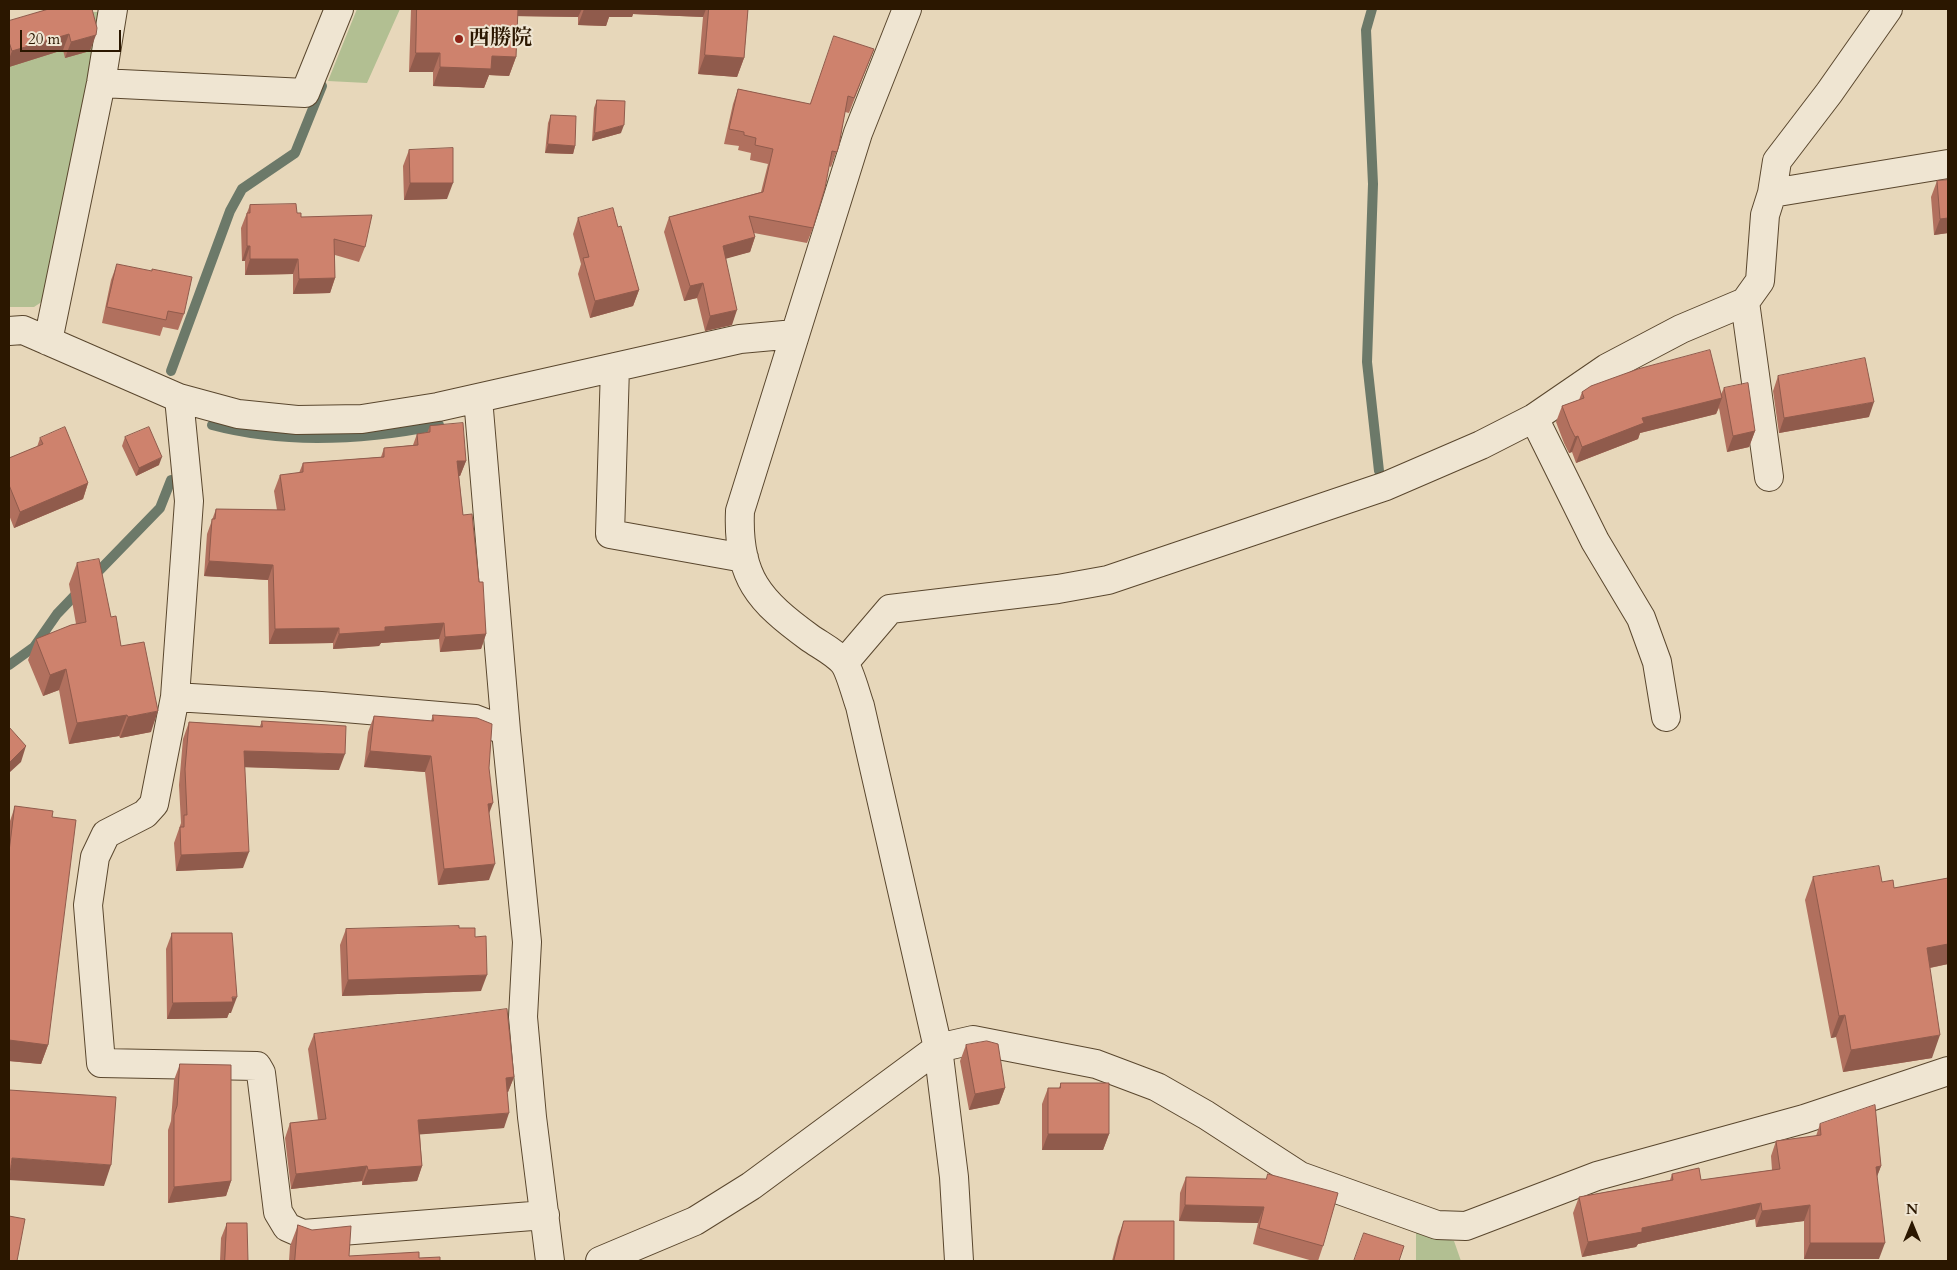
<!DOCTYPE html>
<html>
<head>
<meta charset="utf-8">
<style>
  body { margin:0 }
  #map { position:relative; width:1957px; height:1270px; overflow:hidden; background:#e7d7ba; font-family:Cardo,serif }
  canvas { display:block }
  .frame { position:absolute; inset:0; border:10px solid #2b1700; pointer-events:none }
  .north { position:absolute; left:1887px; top:1200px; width:50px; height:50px; -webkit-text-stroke:4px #efe5d2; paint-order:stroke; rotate:0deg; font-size:14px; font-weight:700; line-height:20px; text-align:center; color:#2b1700 }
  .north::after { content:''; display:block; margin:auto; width:18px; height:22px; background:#2b1700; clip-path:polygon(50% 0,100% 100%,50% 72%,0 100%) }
  .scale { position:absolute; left:20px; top:30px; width:101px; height:22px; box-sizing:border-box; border:2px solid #2b1700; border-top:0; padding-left:6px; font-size:15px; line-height:18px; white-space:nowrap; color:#2b1700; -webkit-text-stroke:4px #efe5d2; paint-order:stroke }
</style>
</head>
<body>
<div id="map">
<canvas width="1957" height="1270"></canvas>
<div class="frame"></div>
<div class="north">N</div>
<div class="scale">20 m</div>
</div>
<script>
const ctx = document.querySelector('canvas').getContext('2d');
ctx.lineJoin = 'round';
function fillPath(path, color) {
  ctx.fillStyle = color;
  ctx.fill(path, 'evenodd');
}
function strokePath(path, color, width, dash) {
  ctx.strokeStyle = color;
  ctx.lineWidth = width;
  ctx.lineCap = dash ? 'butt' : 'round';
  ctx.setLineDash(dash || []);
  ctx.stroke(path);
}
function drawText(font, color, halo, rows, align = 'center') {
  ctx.font = font + ' Cardo,"Noto Serif JP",serif';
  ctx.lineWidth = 4;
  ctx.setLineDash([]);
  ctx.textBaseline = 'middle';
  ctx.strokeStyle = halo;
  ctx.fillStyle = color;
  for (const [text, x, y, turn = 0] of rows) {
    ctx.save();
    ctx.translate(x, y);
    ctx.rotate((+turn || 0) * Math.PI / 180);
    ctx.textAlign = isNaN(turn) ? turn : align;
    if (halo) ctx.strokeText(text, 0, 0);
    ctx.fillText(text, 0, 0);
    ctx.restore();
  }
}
fillPath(new Path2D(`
  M357,9H400L367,83L328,81Z
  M67,12H107L49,297L34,307H9V32Z
  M1416,1231L1454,1241L1461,1261H1416Z`), '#b2bf92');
strokePath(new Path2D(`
  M1372,9L1366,30L1373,184L1367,362L1379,471
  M171,371L230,211L242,189L295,153L322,86
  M212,425C287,445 364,440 439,425
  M92,578L160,508L171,480
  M9,665L34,647L57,614L80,590`), '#6c7969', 10);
const minor = new Path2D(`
  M907,9L858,133L740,511C737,577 759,601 810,638C820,645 836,653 844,663C850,671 856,695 860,706L938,1048L954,1177L959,1261
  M101,83L305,93L339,9
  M1772,193L1948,164
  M1745,302L1769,477
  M9,331L23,330L179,398L238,414L297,420L362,419L438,407L740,339L795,334
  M48,341L101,83L113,9
  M615,367L610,534L744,558
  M179,398L189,501L175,697L154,804L145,814L106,834L95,857L88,905L101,1063L257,1066L261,1073L278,1212L287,1227L303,1234L545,1215
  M478,398L506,731
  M1534,418L1595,541L1641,618L1657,662L1666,717
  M844,663L890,609L1058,589L1108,580L1386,486L1481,445L1534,418L1607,368L1681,329L1745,302L1760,281L1765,215L1772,193L1777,161L1829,93L1888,9
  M175,697L321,706L475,719L506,731L527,942L523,1017L532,1117L550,1261
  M600,1261L695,1221L751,1186L938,1048L973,1040L1096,1064L1157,1087L1206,1115L1300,1176L1437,1225L1466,1226L1597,1176L1804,1119L1948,1071`);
strokePath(minor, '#5a472e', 30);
strokePath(minor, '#efe5d2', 28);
fillPath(new Path2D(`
  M49,9L90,51L65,58L63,50L9,67V21Z
  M411,9H748L744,58L737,77L698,74L703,17L633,14L632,17H609L606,26L578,25V17L517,16L516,57L509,76L489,75L484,88L433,86V72H409Z
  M874,49L849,113L845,112L839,145L831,167L829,166L813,228L807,243L754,233L755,237L750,252L726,258L732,325L705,331L697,298L684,301L664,232L669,217L761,192L768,164L750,160L751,153L738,150L739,146L724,144L733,104L738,89L810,104Z
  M597,100L621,133L592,141L594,108Z
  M551,115L575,146L573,154L545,153L548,123Z
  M409,150L447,199L404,200L403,166Z
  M1948,180V233L1934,235L1931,197L1937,181Z
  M250,205L297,213L301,217L365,247L359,262L335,255V278L330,293L293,294V274L245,275V261H242L241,228Z
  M578,218L618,227L639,290L633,306L590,318L578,274L581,264L573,234Z
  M117,264L184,314L178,330L163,327L160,336L102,323L111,280Z
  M1778,376L1869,417L1779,433L1773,391Z
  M1724,388L1755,431L1749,447L1727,452L1719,408L1716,414L1640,433L1638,439L1576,463L1572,452L1569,453L1564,443L1556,422L1562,406L1579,400L1582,392L1721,394Z
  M430,426L466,461L460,476H459L463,515L479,582L486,634L481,649L440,652L439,639L381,643L379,646L333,649V643L269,644L268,580L204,576L207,534L216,509L277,510L274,491L280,475L299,473L303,463L381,457L384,448L413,445L417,434L427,433Z
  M125,437L159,465L136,476L122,446Z
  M40,438L88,483L83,499L14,528L9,515V458L37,447Z
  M77,563L111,617L151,732L120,738L119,736L69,744L59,690L43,696L28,660L36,639L76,624L69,584Z
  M433,715L489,768V880L438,885L425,772L364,767L368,732L374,716L431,721Z
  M262,721L339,770L245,767L243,868L176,871L174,843L181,823L179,785L183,739L189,722L260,726Z
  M15,806L52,817L48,1045L41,1064L9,1061V824Z
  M1813,877L1882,882L1894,888L1948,878V964L1930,968L1932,1058L1843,1072L1836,1037L1831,1038L1805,900Z
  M459,928L475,937L481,991L342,996L340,945L346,929Z
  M172,933L231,1013H229L227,1018L167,1019L166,949Z
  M314,1034L514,1077L508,1092H507L504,1128L420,1134L422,1166L417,1181L362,1185V1181L291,1189L285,1138L290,1123L318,1120L308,1049Z
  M966,1045L1005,1088L999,1104L969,1110L960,1061Z
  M180,1064L231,1181L226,1196L168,1203V1130L171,1121L174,1080Z
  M1061,1083L1109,1134L1103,1150H1042V1104L1048,1088H1059Z
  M1820,1124L1881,1166L1877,1176L1879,1259H1804V1221L1756,1227L1755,1219L1638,1244L1636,1247L1582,1257L1573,1213L1579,1197L1670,1180L1672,1174L1701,1180L1772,1170L1771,1156L1776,1141L1816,1136Z
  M1186,1177L1266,1179L1323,1246L1318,1261H1313L1253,1244L1258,1223L1179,1221L1180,1193Z
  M1124,1221L1174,1261H1112L1118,1237Z
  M227,1223L248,1261H220L221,1238Z
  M298,1225L349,1256L440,1261H289L290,1246Z`), '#b1705e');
fillPath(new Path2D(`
  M514,9H582L578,17L511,16Z
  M584,9H706L703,17L633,14L632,17H609L606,26L578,25Z
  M69,34L63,50L9,67V59L12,51Z
  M96,35L90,51L65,58L71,42Z
  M416,53H440L433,72H409Z
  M705,55L744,58L737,77L698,74Z
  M492,56L516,57L509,76L489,75L484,88L433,86L440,67Z
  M624,125L621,133L592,141L595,133Z
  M548,144L575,146L573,154L545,153Z
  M410,183H453L447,199L404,200Z
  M1948,218V233L1934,235L1940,219Z
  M755,237L750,252L718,261L723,246Z
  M247,246H250L245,261H242Z
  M250,259H298L293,274L245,275Z
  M335,278L330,293L293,294L299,279Z
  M703,283L697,298L684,301L690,286Z
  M639,290L633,306L590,318L595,301Z
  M737,310L732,325L705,331L710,316Z
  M1722,398L1716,414L1640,433L1638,439L1576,463L1582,447L1642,418Z
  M1874,402L1869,417L1779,433L1784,418Z
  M1755,431L1749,447L1727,452L1733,436Z
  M1578,436L1572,452L1569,453L1575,437Z
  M162,457L159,465L136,476L139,468Z
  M457,461H466L460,476L452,477Z
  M88,483L83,499L14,528L20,512Z
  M209,561L273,565L268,580L204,576Z
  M444,623L439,639L381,643L379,646L333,649L339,634L385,627Z
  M339,628L333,643L269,644L275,629Z
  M486,634L481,649L440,652L445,637Z
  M66,669L59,690L43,696L50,675Z
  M158,711L151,732L120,738L128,717Z
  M127,715L119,736L69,744L77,723Z
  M26,746L21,762L9,773V763Z
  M244,751L345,754L339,770L238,767Z
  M370,751L431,756L425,772L364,767Z
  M493,803L487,819L488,804Z
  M249,852L243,868L176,871L181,855Z
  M495,864L489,880L438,885L444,869Z
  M1948,944V964L1919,970L1927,948Z
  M487,975L481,991L342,996L348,980Z
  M237,997L231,1013H229L227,1018L167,1019L173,1003Z
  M1845,1015L1836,1037L1831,1038L1839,1016Z
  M1940,1035L1932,1058L1843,1072L1851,1050Z
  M9,1040L48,1045L41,1064L9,1061Z
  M514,1077L508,1092L500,1093L506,1078Z
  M1005,1088L999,1104L969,1110L975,1094Z
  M509,1113L504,1128L413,1135L418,1120Z
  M1048,1134H1109L1103,1150H1042Z
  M12,1158L111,1165L104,1186L9,1180Z
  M367,1166L362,1181L291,1189L296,1174Z
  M422,1166L417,1181L362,1185L368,1170Z
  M1881,1166L1875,1182L1876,1167Z
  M231,1181L226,1196L168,1203L174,1187Z
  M1761,1203L1755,1219L1638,1244L1636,1247L1582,1257L1588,1242L1642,1228Z
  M1185,1205L1264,1207L1258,1223L1179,1221Z
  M1810,1205L1804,1221L1756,1227L1762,1211Z
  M1810,1243H1885L1879,1259H1804Z`), '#905b4c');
const building = new Path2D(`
  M49,9H92L97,28L96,35L71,42L69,34L12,51L9,42V21Z
  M417,9H518L516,57L492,56L491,69L440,67V53H416Z
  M709,9H748L744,58L705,55Z
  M834,36L874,49L854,98L848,96L839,145L837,152L832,151L825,188L813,228L749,216L755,237L723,246L737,310L710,316L703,283L690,286L669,217L763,192L773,149L755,145L756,138L744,135V132L729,129L738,89L810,104Z
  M597,100L625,101L624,125L595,133Z
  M551,115L576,116L575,146L548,144Z
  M453,148V183H410L409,150Z
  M1948,180V218L1940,219L1937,181Z
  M296,204L297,213H301V217L372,215L365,247L334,239L335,278L299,279L298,259H250V246H247V213H250V205Z
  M613,208L618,227L621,226L639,290L595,301L583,258L589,257L578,218Z
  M117,264L152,271V269L192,277L184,314L168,311L166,320L107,307Z
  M1710,350L1722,398L1642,418L1644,423L1582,447L1578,436L1575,437L1570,427L1562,406L1584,398L1582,392L1591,386L1638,369Z
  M1865,358L1874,402L1784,418L1778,376Z
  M1748,383L1755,431L1733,436L1724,388Z
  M463,423L466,461H457L463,515L472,514L479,582H483L486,634L445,637L444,623L385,627V631L339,634V628L275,629L273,565L209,561L212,519H215L216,509L285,510L280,475L303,472V463L384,457V448L418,445L417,434L430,432V426Z
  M65,427L88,483L20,512L9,485V458L43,444L40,438Z
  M149,427L162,457L139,468L125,437Z
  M99,559L111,617L116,616L121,646L144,642L158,711L128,717L127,715L77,723L66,669L50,675L36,639L71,625L86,622L77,563Z
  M433,715L477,718L492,724L489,768L493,803L488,804L495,864L444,869L431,756L370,751L374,716L433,721Z
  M262,721L346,726L345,754L244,751L249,852L181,855L180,827H184V815H187L185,769L189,722L262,727Z
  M9,727L26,746L9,763Z
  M15,806L53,811L52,817L76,820L48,1045L9,1040V852Z
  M1879,866L1882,882L1893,880L1894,888L1948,878V944L1927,948L1940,1035L1851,1050L1845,1015L1839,1016L1813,877Z
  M459,926V928H475V937L486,936L487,975L348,980L346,929Z
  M172,933H232L237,997H232L233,1002L173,1003Z
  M507,1009L514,1077L506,1078L509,1113L418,1120L422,1166L368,1170L367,1166L296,1174L290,1123L326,1119L314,1034Z
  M987,1041L998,1044L1005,1088L975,1094L966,1045Z
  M180,1064L231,1065V1181L174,1187V1115L177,1106Z
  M1061,1083H1109V1134H1048V1088H1060Z
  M9,1090L116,1097L111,1165L12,1158L9,1182Z
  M1875,1105L1881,1166L1876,1167L1885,1243H1810V1205L1762,1211L1761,1203L1642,1228V1232L1588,1242L1579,1197L1673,1180L1672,1174L1699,1168L1701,1180L1780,1169L1776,1141L1821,1135L1820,1124Z
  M1268,1174L1338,1193L1323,1246L1259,1228L1264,1207L1185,1205L1186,1177L1266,1179Z
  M9,1216L25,1219L17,1261H9Z
  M1124,1221H1174V1261H1114Z
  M227,1223H247L248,1261H225Z
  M298,1225L312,1230L351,1226L349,1256L419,1252V1258L440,1257V1261H295Z
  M1364,1233L1404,1246L1399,1261H1354Z`);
fillPath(building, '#ce826d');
strokePath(building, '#905b4c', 1);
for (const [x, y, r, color] of [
  [459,39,5,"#8f2418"]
]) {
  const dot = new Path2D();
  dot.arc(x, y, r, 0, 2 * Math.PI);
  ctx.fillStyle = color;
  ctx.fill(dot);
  strokePath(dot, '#efe5d2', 2);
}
drawText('bold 21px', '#2b1700', '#efe5d2', [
  ["西勝院",469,39]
], 'left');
</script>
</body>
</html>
